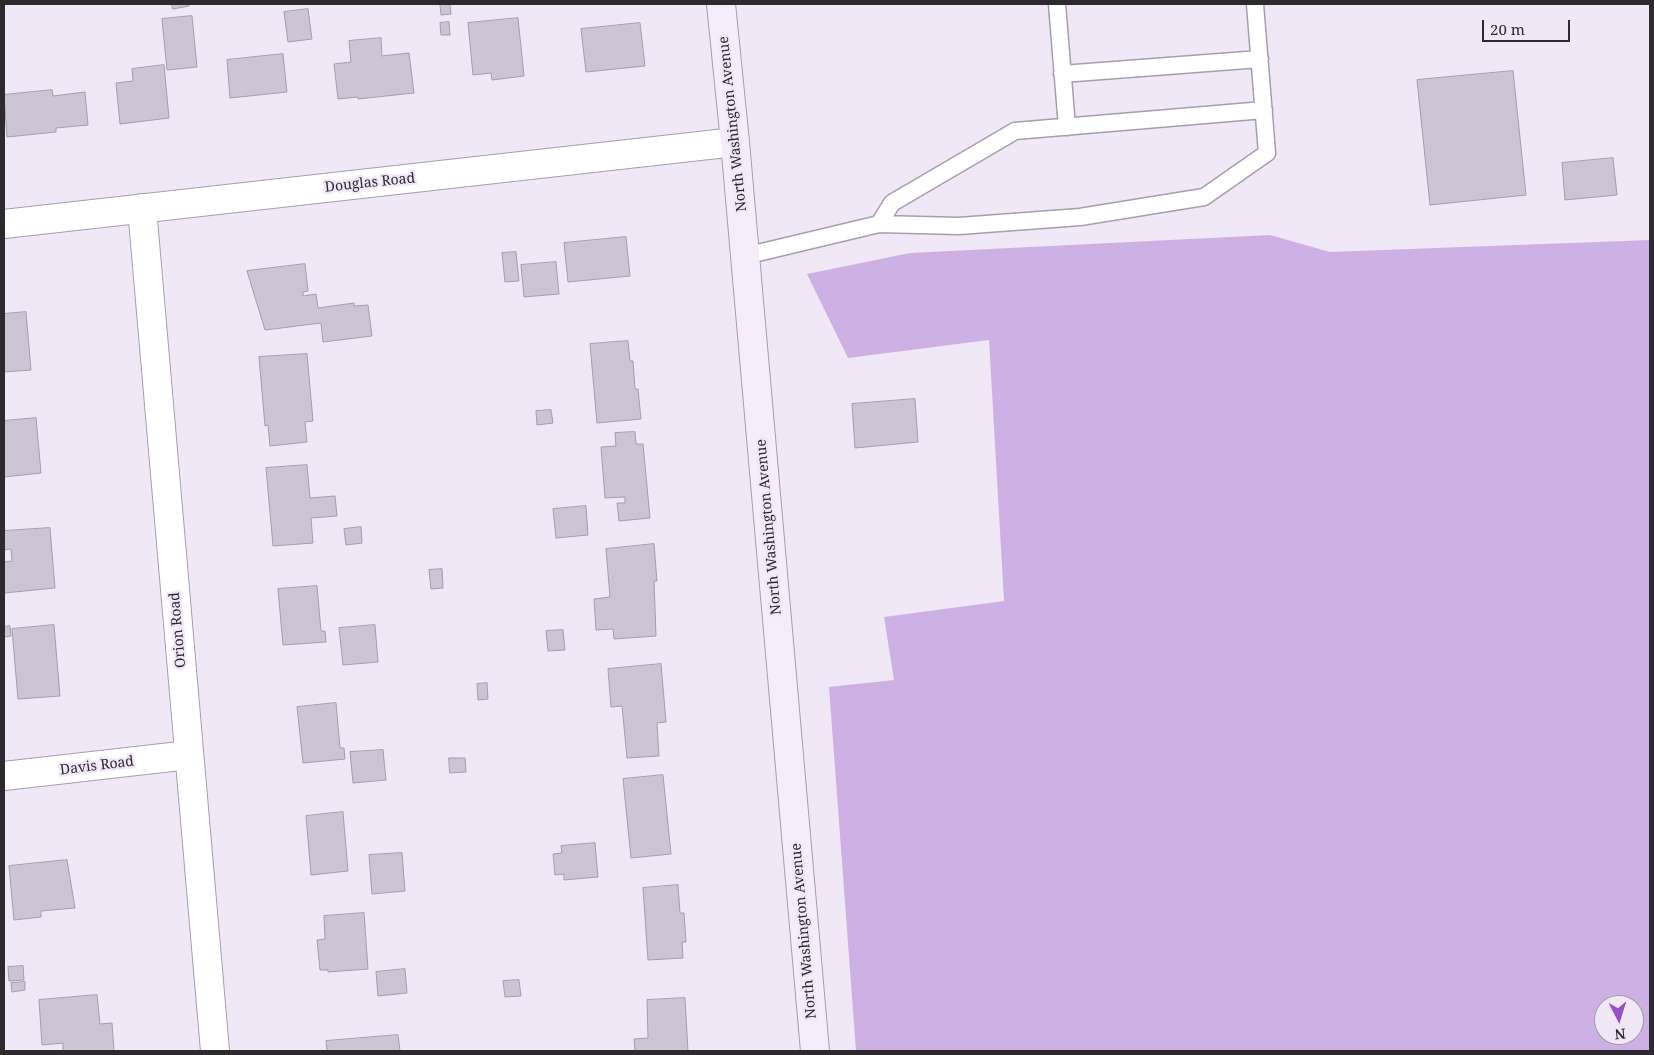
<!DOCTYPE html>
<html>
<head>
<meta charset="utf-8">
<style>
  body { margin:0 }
  #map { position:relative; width:1654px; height:1055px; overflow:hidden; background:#f0e7f7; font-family:"Noto Serif",serif }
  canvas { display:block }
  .frame { position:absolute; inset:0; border:5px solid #2c292f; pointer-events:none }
  .north { position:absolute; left:1594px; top:995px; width:50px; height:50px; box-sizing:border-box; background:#f0e7f7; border:1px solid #a29ba7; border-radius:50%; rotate:175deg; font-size:14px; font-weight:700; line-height:20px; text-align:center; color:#2c292f }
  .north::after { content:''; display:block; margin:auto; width:18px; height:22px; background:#9650c4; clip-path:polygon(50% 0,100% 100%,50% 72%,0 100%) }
  .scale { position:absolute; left:1482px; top:20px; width:88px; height:22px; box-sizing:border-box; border:2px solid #2c292f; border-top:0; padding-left:6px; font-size:15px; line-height:18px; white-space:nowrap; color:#2c292f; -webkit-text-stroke:4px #f0e7f7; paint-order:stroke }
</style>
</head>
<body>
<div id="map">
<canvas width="1654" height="1055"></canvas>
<div class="frame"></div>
<div class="north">N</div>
<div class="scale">20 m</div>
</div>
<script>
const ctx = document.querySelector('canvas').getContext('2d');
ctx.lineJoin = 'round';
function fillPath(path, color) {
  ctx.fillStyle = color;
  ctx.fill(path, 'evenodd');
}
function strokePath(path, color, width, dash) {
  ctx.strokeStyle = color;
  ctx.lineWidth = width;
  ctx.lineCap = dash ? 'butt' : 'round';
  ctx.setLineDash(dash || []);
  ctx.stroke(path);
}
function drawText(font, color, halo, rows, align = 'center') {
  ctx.font = font + ' "Noto Serif",serif';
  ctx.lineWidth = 5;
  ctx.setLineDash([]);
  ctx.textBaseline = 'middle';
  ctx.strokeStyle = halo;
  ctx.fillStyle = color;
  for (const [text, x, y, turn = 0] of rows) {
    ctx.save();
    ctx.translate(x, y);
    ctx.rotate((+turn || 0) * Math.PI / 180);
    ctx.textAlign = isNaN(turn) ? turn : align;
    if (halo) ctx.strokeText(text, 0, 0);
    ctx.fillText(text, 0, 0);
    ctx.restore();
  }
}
fillPath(new Path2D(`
  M1270,235L1330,252L1650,240V1051H856L829,687L894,680L884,617L1004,601L989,340L848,358L807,274L910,253ZM1604,1005H1634V1035H1604Z`), '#cdb1e4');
const building = new Path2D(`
  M172,4H189V6L173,9Z
  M450,4L451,14L441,15L440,5Z
  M308,9L312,39L288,42L284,12Z
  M192,16L197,67L167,70L162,19Z
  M518,18L524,76L492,80L491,73L473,75L468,23Z
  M449,22L450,35H441L440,23Z
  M640,23L645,66L586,72L581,29Z
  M381,38L382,56L409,53L414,93L358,99V97L338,99L334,64L351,62L349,41Z
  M283,54L287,92L230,98L227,60Z
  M164,65L169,118L120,124L116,83L133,81L132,69Z
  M1513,71L1526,195L1430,205L1417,80Z
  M52,90L53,96L85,92L88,125L56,128V132L7,137L4,95Z
  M1613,158L1617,195L1565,200L1562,163Z
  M626,237L630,276L568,282L564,243Z
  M516,252L519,281L505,282L502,253Z
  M556,262L559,294L524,297L521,265Z
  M305,264L308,291L303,292V296L316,294L318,308L354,303V306L368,305L372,336L323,342L321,323L265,330L247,271Z
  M26,312L31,370L4,372V314Z
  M628,341L630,361H633L635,389H638L641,419L597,423L590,344Z
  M307,354L313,421L305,422L307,442L270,446L268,425L265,426L259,357Z
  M915,399L918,442L855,448L852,404Z
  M551,410L553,423L537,425L536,411Z
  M36,418L41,473L4,477V421Z
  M635,432L636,444H643L650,518L619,521L617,503H625V497L605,498L601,447L616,446L615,433Z
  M307,465L310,498L335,496L337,516L311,518L313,543L273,546L266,468Z
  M586,506L588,535L556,538L553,509Z
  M361,527L362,543L346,545L344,529Z
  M50,528L55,588L4,593V562L12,561L11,549L4,550V531Z
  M654,544L657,581H654L656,636L614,639L613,629L596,630L594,599L610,597L606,549Z
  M442,569L443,588L431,589L429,570Z
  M317,586L321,631H325L326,642L283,645L278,589Z
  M54,625L60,696L18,699L12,629Z
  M375,625L378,662L343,665L339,628Z
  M10,626L11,636L4,637V627Z
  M563,630L565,650L548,651L546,631Z
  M661,664L666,722L657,723L659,756L627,758L622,706L611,707L608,669Z
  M487,683L488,699L478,700L477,684Z
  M336,703L340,748H344L345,759L303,763L297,707Z
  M383,750L386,780L353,783L350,752Z
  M449,758H465L466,772L450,773Z
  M663,775L671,854L631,858L623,779Z
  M343,812L348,871L311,875L306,816Z
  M595,843L598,877L564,880V874L555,875L553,854L562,853L561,846Z
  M402,853L405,891L372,894L369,855Z
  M67,860L75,908L41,911V917L14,920L9,866Z
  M678,885L680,913H684L686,942H682L683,958L648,960L643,888Z
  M364,913L368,969L328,972V970H320L317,940L325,939L324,916Z
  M23,966L24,980L9,981L8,967Z
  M405,969L407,993L378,996L376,972Z
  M519,980L521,996L505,997L503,981Z
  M25,982V990L12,992L11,983Z
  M97,995L100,1024L112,1023L114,1051H63V1043L42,1045L39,1000Z
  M685,998L688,1051H635L634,1039L648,1038L647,1000Z
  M398,1035L400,1051H327L326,1041Z`);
fillPath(building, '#cdc5d5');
strokePath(building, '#a59dac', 1);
const lane = new Path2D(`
  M1057,4L1067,127
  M1255,4C1259,54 1263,103 1267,153L1204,197L1080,217L959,226L879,224L892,203L1015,131L1264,110
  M1062,74L1260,59
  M745,256L879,224`);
const street = new Path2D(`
  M142,208L215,1051
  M4,224L735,142
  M4,776L189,755`);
const secondary = new Path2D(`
  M721,4L735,142L815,1051`);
strokePath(lane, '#a69ead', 19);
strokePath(street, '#a69ead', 30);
strokePath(secondary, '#a69ead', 30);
strokePath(lane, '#fff', 16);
strokePath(street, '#fff', 28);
strokePath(secondary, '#f5edfc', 28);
drawText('14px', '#2c292f', '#f0e7f7', [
  ["North Washington Avenue",733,124,-96],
  ["Douglas Road",370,183,-6],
  ["North Washington Avenue",769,527,-95],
  ["Orion Road",178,630,-95],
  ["Davis Road",97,766,-7],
  ["North Washington Avenue",804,931,-95]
]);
</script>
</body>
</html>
